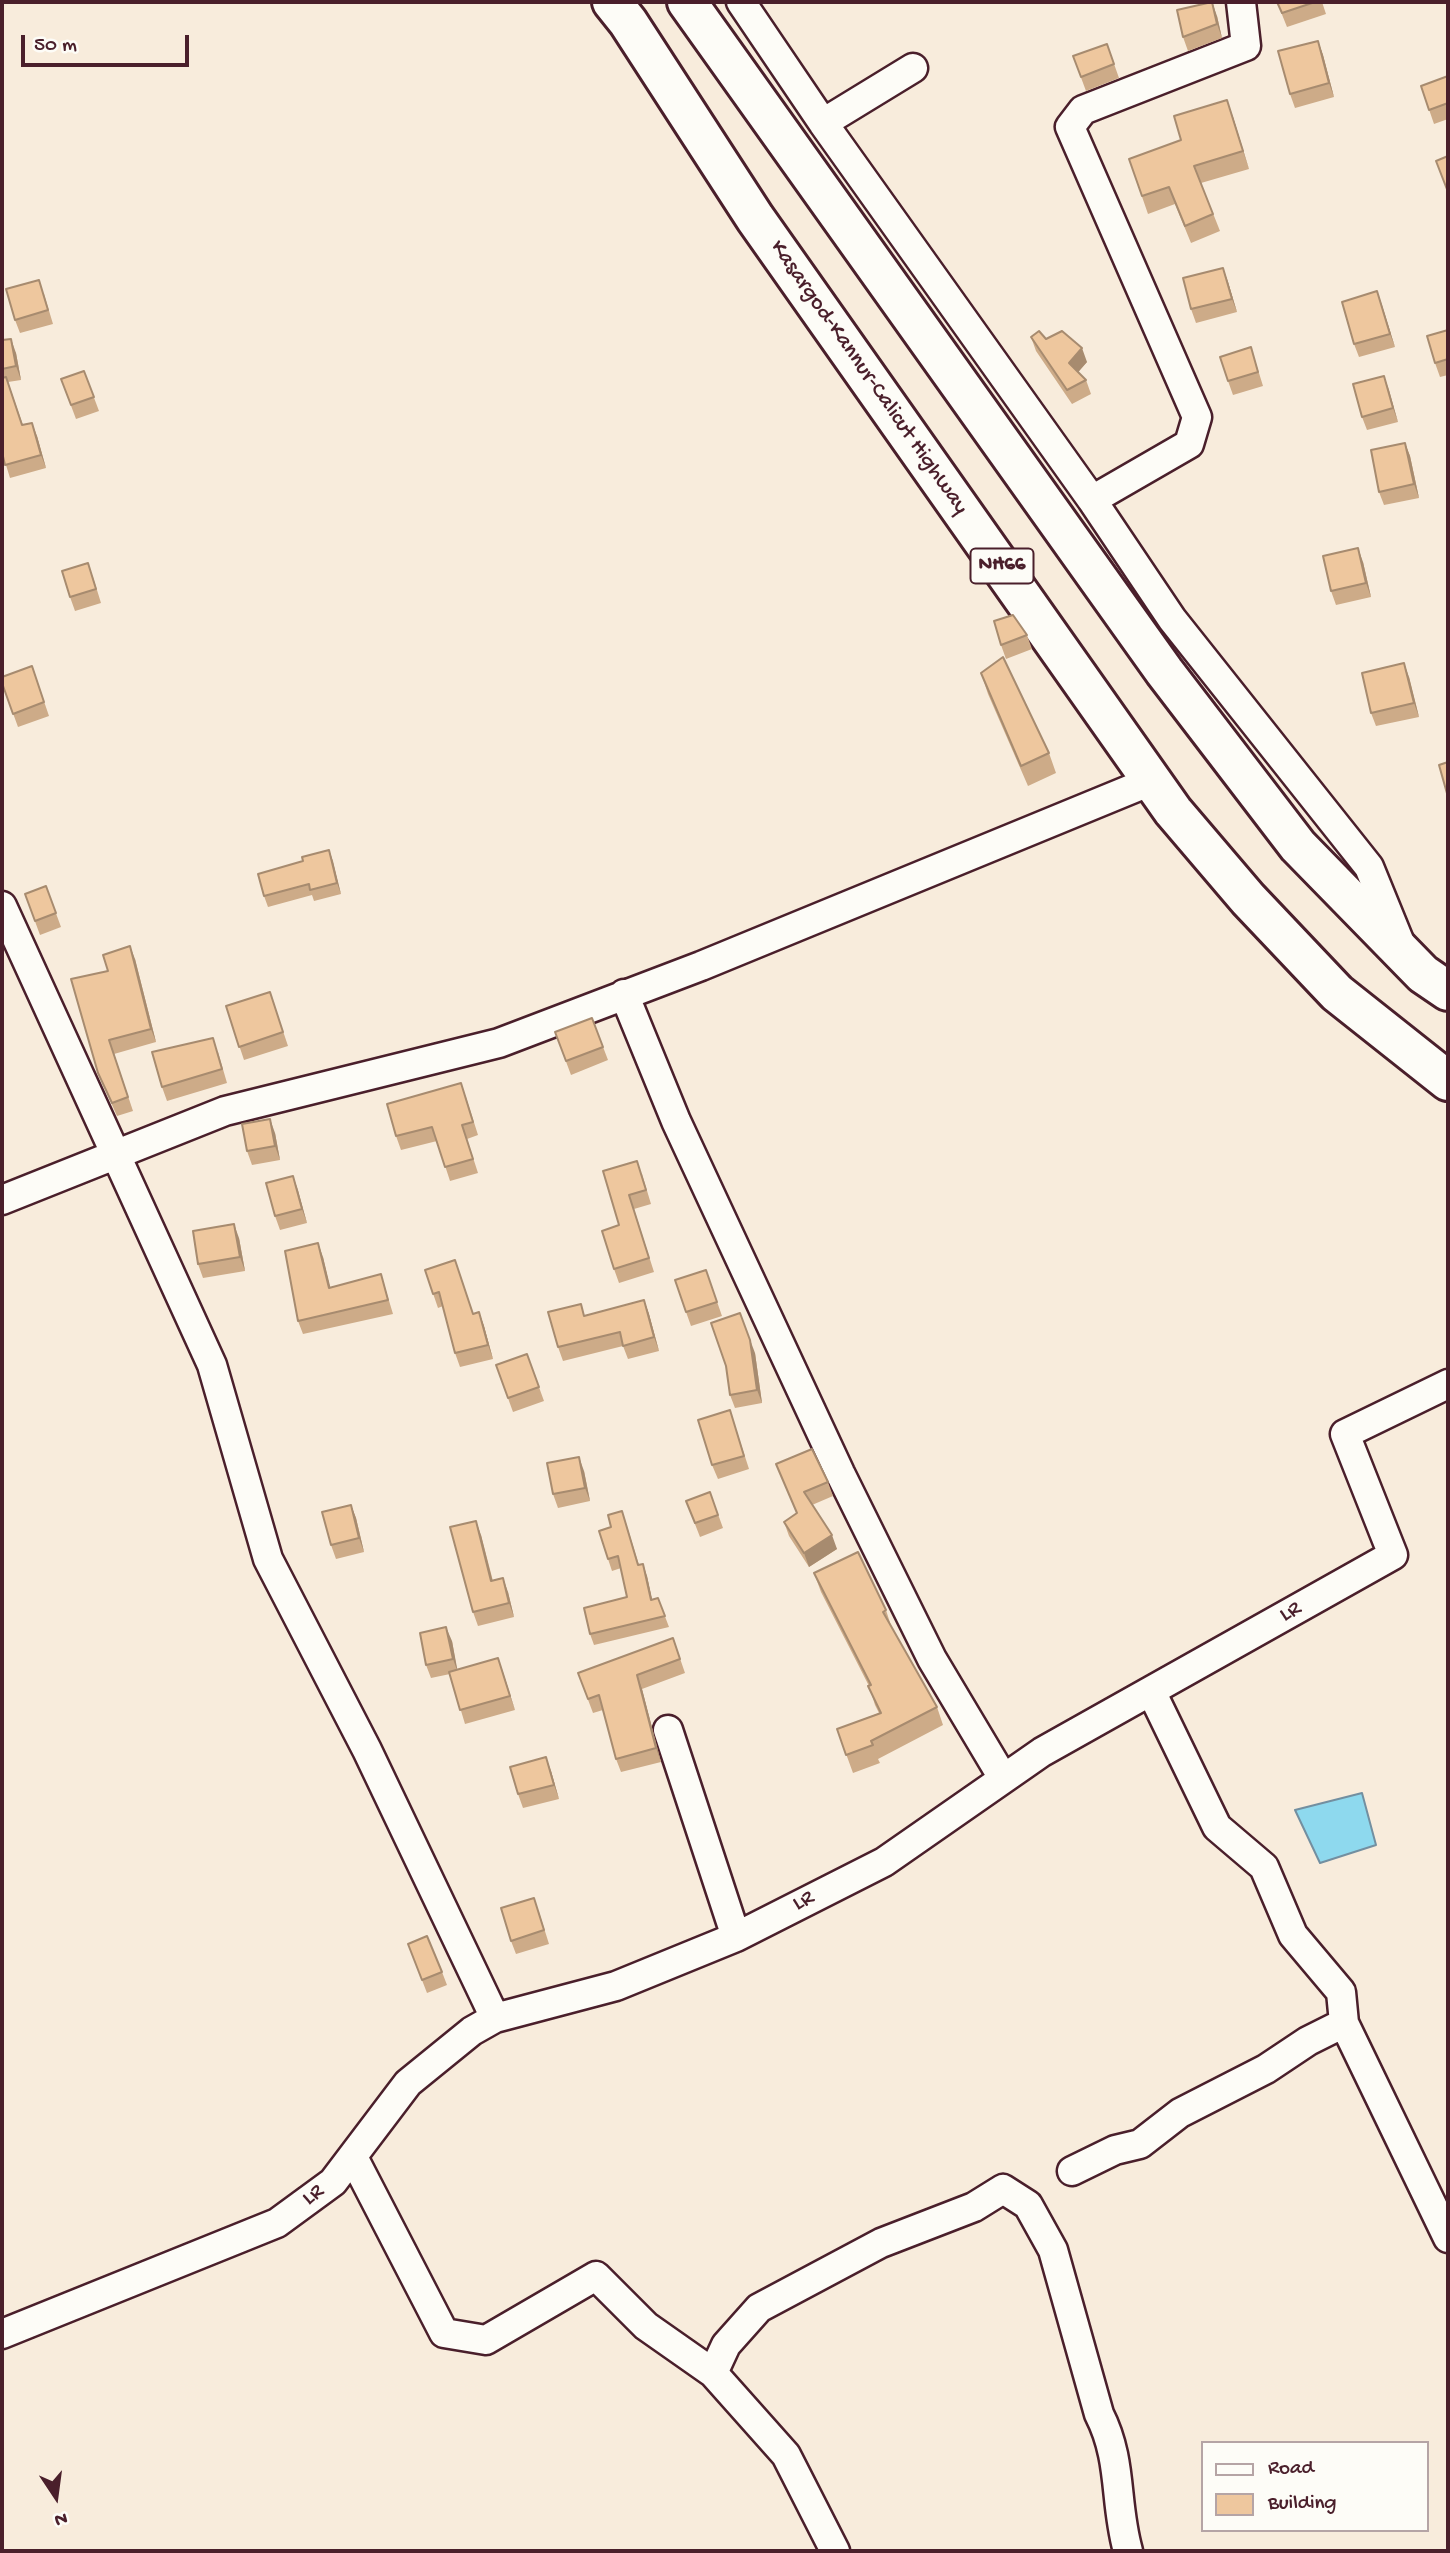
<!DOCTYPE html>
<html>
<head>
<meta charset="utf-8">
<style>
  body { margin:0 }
  #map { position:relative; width:1450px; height:2553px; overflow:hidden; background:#f8ecdc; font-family:"Gochi Hand",sans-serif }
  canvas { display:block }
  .frame { position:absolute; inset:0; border:4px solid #4a1f2b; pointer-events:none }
  .legend { position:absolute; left:1201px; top:2441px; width:228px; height:91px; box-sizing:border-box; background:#fdfcf7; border:2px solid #b5a4a5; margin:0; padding:9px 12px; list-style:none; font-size:21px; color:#4a1f2b }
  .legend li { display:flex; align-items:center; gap:14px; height:35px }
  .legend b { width:35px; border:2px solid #b5a4a5 }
  .north { position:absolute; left:21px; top:2462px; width:70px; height:70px; -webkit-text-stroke:5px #fdfcf7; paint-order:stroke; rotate:167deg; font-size:19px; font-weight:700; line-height:28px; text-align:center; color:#4a1f2b }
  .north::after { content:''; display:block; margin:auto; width:24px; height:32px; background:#4a1f2b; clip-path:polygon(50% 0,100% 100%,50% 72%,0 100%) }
  .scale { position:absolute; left:21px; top:35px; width:168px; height:32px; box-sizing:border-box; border:4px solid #4a1f2b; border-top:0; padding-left:9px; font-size:21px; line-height:24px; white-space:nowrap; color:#4a1f2b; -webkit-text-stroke:5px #fdfcf7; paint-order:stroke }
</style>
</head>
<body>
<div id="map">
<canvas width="1450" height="2553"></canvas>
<div class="frame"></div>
<ul class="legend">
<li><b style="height:9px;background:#fdfcf7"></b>Road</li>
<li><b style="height:19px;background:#eec79e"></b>Building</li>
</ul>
<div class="north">N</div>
<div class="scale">50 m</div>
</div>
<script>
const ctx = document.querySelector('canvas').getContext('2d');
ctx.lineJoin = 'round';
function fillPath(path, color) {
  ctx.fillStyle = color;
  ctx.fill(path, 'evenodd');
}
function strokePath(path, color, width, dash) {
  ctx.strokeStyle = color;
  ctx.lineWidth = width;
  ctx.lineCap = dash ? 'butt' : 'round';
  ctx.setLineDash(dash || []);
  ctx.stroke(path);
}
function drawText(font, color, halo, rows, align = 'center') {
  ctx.font = font + ' "Gochi Hand",sans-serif';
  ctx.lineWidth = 5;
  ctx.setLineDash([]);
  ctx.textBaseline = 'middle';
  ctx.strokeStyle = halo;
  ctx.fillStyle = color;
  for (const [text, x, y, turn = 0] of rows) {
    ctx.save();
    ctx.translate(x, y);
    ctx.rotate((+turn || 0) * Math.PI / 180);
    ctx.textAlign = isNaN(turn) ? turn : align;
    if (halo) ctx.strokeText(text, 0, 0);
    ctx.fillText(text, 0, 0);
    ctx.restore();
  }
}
const water = new Path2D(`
  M1362,1793L1376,1845L1320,1863L1295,1810Z`);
fillPath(water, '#8ed9ee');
strokePath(water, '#738fa0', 2);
const minor = new Path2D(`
  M741,2L823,123L1092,500L1172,619L1369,867L1400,943
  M823,123L913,68
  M1092,500L1189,444L1197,417L1070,127L1083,110L1246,46L1241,2
  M2,906L212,1365L268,1559L367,1750L495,2018
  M624,994L676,1121L840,1473L932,1659L1003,1778
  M2,1200L225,1111L499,1043L701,966L1151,781
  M1151,1691L1217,1827L1264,1867L1293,1935L1341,1992L1344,2023L1448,2238
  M668,1730L736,1937
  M353,2157L444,2333L486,2340L596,2276L646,2326L713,2373L786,2455L835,2551
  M1072,2171L1115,2150L1140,2144L1180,2113L1266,2069L1308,2041L1344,2023
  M2,2334L277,2223L333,2182L408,2083L472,2031L495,2018L616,1986L736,1937L884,1862L1042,1752L1393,1555L1345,1434L1448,1384
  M713,2373L726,2345L759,2308L881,2243L974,2207L1003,2189L1028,2205L1053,2250L1099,2414C1123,2461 1114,2502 1128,2551`);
const highway = new Path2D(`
  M612,2L628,22L755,218L1173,811L1248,899L1337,993L1448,1081
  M687,2L1164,671L1298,846L1423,974L1448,991`);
strokePath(minor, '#4a1f2b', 33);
strokePath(highway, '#4a1f2b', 44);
strokePath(minor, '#fdfcf7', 28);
strokePath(highway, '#fdfcf7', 38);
fillPath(new Path2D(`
  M1277,2H1322L1326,14L1287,27Z
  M1217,16L1222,38L1188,51L1183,37Z
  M1318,41L1323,55L1334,97L1295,108L1290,94Z
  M1107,44L1119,78L1086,91L1073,56Z
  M1448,76V119L1434,124L1421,86Z
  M1233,117L1249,169L1201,183L1220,231L1191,243L1175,204L1148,214L1129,159L1181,140Z
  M1223,268L1228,282L1237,312L1196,323L1191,309Z
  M1377,291L1395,347L1359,357L1354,344Z
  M44,294L53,324L20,333L15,320Z
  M1448,330V375L1440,377L1435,363Z
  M1031,337L1046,339L1087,362L1078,372L1086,380L1091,394L1072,404L1036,351Z
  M2,340L16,353L21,380L8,382L23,425L37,436L46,468L10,478L2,452Z
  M1251,347L1263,386L1233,395L1228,381Z
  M84,371L99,411L76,419L61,379Z
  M1384,376L1398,422L1367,430L1362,417Z
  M1405,443L1410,456L1419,498L1384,505L1379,492Z
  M1363,562L1371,597L1336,605L1331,591Z
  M93,577L101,603L75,611L70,597Z
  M1027,635L1032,649L1006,659L1001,645Z
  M32,666L49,716L18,727L2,683Z
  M981,673L1049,753L1056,773L1028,786L988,694Z
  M1409,677L1419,717L1376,726L1371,713Z
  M329,850L341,894L314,901L312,895L268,907L264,896L303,861Z
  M46,886L61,927L40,935L25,894Z
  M135,959L156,1042L114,1054L133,1111L117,1116L98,1073L108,971Z
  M270,992L288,1046L244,1060L226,1006Z
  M592,1018L608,1060L571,1075L555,1032Z
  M218,1052L227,1083L167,1101L162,1087Z
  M466,1097L478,1135L467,1139L478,1173L450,1181L437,1141L401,1150L396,1136Z
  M275,1133L280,1160L252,1165L247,1151Z
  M603,1171L642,1174L651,1204L634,1209L654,1272L619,1283L614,1269L619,1225Z
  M293,1176L307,1223L280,1230L275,1216Z
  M239,1238L245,1271L203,1278L198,1264Z
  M323,1257L330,1288L381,1274L393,1314L303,1334L298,1321Z
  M425,1270L473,1314L479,1312L484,1326L493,1359L460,1367L455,1353L443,1306L438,1308Z
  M706,1270L722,1316L691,1326L686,1312Z
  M644,1300L649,1314L659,1351L628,1359L623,1346L563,1361L558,1347L586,1316Z
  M755,1353L762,1403L735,1408L730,1395Z
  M527,1354L544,1401L513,1412L496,1365Z
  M730,1410L749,1469L718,1479L712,1465Z
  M776,1464L828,1482L833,1496L812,1505L837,1549L809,1567L789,1536L784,1522L797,1514Z
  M584,1471L590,1501L558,1508L553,1494Z
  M710,1492L723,1528L700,1537L686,1501Z
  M351,1505L356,1518L364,1552L336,1559L331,1545Z
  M626,1523L639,1565L647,1576L652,1600L658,1598L669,1627L594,1645L590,1634L627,1597L621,1568L612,1571L608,1559Z
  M481,1535L493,1581L508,1592L514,1617L478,1626L473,1612Z
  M814,1573L886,1610L892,1629L937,1707L943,1725L878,1759L880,1763L853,1773L837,1729L879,1713L875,1705L869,1686L821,1592Z
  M673,1638L685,1673L642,1689L661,1762L621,1772L616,1759L603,1710L593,1713L578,1673Z
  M452,1641L457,1670L498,1658L515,1710L465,1724L450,1674L431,1678L426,1665Z
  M551,1771L559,1799L523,1808L518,1794Z
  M539,1912L549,1944L516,1954L511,1941Z
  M408,1944L442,1972L447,1985L427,1993Z`), '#cdab88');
fillPath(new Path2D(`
  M1212,2L1217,16L1222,38L1217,24Z
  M1318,41L1323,55L1334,97L1329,83Z
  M1227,100L1233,117L1249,169L1243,151Z
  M1223,268L1228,282L1237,312L1232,299Z
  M1377,291L1382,305L1395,347L1390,334Z
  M11,339L16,353L21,380L16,366Z
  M1082,348L1087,362L1074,377L1069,363Z
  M1384,376L1389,390L1398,422L1393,408Z
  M32,423L37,436L46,468L41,455Z
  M1405,443L1410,456L1419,498L1414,484Z
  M1358,548L1363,562L1371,597L1366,583Z
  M1404,663L1409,677L1419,717L1414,703Z
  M329,850L333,861L341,894L337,883Z
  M130,946L135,959L156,1042L151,1029Z
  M270,1119L275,1133L280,1160L275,1146Z
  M293,1176L298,1190L307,1223L302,1209Z
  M234,1224L239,1238L245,1271L240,1257Z
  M318,1243L323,1257L334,1302L329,1288Z
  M644,1300L649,1314L659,1351L654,1337Z
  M479,1312L484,1326L493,1359L488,1345Z
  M740,1313L755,1353L762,1403L757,1390Z
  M579,1457L584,1471L590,1501L585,1488Z
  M351,1505L356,1518L364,1552L359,1538Z
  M476,1521L481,1535L496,1595L491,1581Z
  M832,1535L837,1549L809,1567L804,1553Z
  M643,1564L647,1576L655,1612L651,1600Z
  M503,1578L508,1592L514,1617L509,1603Z
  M446,1627L452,1641L458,1673L453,1659Z
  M498,1658L503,1672L515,1710L510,1696Z
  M637,1675L642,1689L661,1762L656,1748Z
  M546,1757L551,1771L559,1799L554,1785Z`), '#a78b6f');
const building = new Path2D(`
  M1212,2L1217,24L1183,37L1177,10Z
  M1277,2H1315L1282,13Z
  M1318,41L1329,83L1290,94L1278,51Z
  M1107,44L1114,64L1081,77L1073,56Z
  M1448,76V103L1429,110L1421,86Z
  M1227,100L1243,151L1194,166L1213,214L1185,226L1169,187L1142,196L1129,159L1181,140L1174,116Z
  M1448,156V192L1436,161Z
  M1223,268L1232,299L1191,309L1183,278Z
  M39,280L48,310L15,320L6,289Z
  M1377,291L1390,334L1354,344L1342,302Z
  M1448,330V359L1435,363L1427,336Z
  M1039,331L1046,339L1062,331L1082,348L1069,363L1086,380L1067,390L1031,337Z
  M11,339L16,366L2,369V340Z
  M1251,347L1258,372L1228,381L1220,357Z
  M84,371L94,397L71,405L61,379Z
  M1384,376L1393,408L1362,417L1353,384Z
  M6,377L22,425L32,423L41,455L5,465L2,452V378Z
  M1405,443L1414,484L1379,492L1371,450Z
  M1358,548L1366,583L1331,591L1323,556Z
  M88,563L96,589L70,597L62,571Z
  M1013,615L1027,635L1001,645L994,621Z
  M1003,657L1049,753L1021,766L981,673Z
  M1404,663L1414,703L1371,713L1362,673Z
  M32,666L44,702L13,714L2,683V677Z
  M1448,762V797L1439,765Z
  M329,850L337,883L310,890L309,884L264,896L258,874L303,861L302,857Z
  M46,886L56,913L35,921L25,894Z
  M130,946L151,1029L109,1040L128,1097L112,1103L98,1073L71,979L108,971L103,955Z
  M270,992L283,1032L239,1047L226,1006Z
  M592,1018L603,1047L566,1061L555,1032Z
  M213,1038L222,1069L162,1087L152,1052Z
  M461,1083L473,1122L462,1125L473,1159L445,1167L432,1127L396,1136L387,1104Z
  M270,1119L275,1146L247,1151L242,1124Z
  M637,1161L646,1190L629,1195L649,1258L614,1269L602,1231L619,1225L603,1171Z
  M293,1176L302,1209L275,1216L266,1183Z
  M234,1224L240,1257L198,1264L193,1231Z
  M318,1243L329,1288L381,1274L388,1300L298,1321L285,1251Z
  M455,1260L473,1314L479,1312L488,1345L455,1353L439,1292L433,1294L425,1270Z
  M706,1270L717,1302L686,1312L675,1280Z
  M644,1300L654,1337L623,1346L620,1332L558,1347L548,1312L581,1304L584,1316Z
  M740,1313L750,1340L757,1390L730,1395L726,1366L711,1323Z
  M527,1354L539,1387L508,1398L496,1365Z
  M730,1410L744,1456L712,1465L698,1420Z
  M812,1449L828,1482L804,1492L832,1535L804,1553L784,1522L797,1513L776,1464Z
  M579,1457L585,1488L553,1494L547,1463Z
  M710,1492L718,1515L695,1523L686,1501Z
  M351,1505L359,1538L331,1545L322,1512Z
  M622,1511L638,1565L643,1564L651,1600L658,1598L665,1616L590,1634L584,1608L627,1597L618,1556L608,1559L599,1531L611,1527L608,1515Z
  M476,1521L491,1581L503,1578L509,1603L473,1612L450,1527Z
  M858,1552L886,1610L883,1612L937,1707L871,1741L873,1745L846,1755L837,1729L881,1713L868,1686L871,1685L814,1573Z
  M446,1627L453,1659L426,1665L420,1633Z
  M673,1638L680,1659L637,1675L656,1748L616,1759L599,1695L588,1699L578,1673Z
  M498,1658L510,1696L460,1710L449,1672Z
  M546,1757L554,1785L518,1794L510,1767Z
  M534,1898L544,1930L511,1941L501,1908Z
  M427,1936L442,1972L422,1980L408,1944Z`);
fillPath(building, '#eec79e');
strokePath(building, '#a78b6f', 2);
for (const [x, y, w] of [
  [1002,566,63]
]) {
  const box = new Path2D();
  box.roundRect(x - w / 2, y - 17.5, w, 35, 5);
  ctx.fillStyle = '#fdfcf7';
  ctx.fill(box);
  strokePath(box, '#4a1f2b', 2);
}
drawText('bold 21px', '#4a1f2b', null, [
  ["NH66",1002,566]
]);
drawText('23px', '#4a1f2b', '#fdfcf7', [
  ["Kasargod-Kannur-Calicut Highway",868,378,55],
  ["LR",1291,1613,-29],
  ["LR",804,1902,-27],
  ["LR",314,2196,-36]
]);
</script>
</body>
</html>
